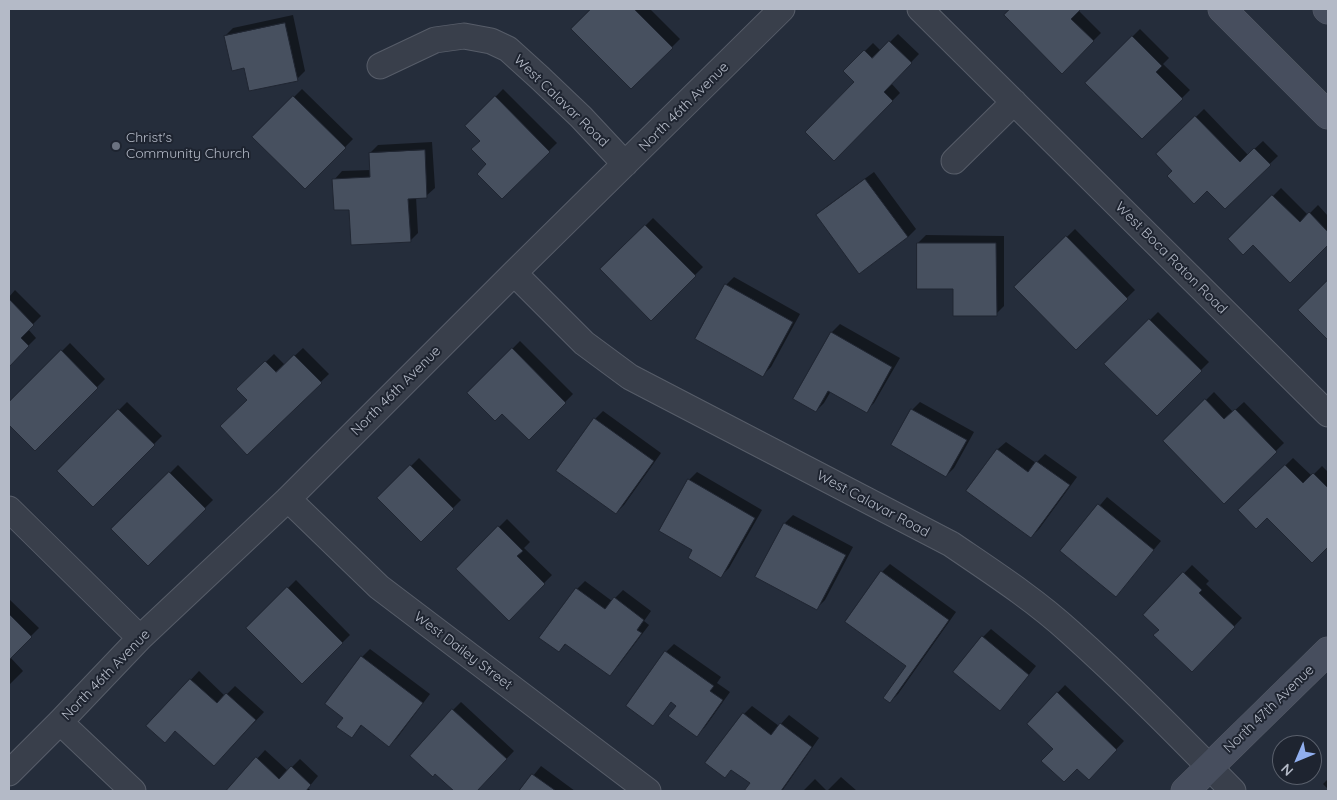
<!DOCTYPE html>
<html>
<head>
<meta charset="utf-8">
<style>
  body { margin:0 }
  #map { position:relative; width:1337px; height:800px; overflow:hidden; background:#252d3b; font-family:Quicksand,sans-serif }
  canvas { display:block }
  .frame { position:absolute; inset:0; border:10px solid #b4bac7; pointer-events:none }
  .north { position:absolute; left:1272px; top:735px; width:50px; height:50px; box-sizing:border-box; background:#1e2430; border:1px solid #5a606c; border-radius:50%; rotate:225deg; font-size:14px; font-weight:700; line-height:20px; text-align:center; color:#b4bac7 }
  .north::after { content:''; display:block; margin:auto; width:18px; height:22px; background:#91afef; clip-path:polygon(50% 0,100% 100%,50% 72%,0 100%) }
</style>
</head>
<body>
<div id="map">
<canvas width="1337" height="800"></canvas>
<div class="frame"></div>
<div class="north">N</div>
</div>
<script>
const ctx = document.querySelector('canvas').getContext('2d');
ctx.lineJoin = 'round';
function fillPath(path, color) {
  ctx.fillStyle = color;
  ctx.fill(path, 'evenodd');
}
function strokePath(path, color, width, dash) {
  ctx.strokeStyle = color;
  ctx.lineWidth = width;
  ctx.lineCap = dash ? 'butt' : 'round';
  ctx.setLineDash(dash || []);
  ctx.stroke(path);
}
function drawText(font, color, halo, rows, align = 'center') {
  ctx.font = font + ' Quicksand,sans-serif';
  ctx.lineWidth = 4;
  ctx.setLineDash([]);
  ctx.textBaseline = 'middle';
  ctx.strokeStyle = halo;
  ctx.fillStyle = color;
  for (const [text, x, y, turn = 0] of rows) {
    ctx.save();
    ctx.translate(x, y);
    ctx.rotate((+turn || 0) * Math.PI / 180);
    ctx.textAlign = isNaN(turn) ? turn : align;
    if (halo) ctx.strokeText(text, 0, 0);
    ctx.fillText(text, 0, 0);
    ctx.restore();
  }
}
fillPath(new Path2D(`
  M593,9H650L680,39L631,88L573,29Z
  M1012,9H1079L1078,10L1101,33L1062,72L1006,15Z
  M293,15L305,71L297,79L245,67L225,36L233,28Z
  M1140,29L1169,58L1163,64L1190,90L1142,138L1087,82Z
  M898,34L919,54L891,83L900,93L834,160L856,82L845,71L873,43L881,51Z
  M302,89L353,139L305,188L254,137Z
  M503,89L557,143L502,197L488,164L482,141L467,126Z
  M1204,109L1248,155L1263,141L1278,156L1225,207L1207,189L1174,171L1158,154Z
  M432,142L435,188L426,196L416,197L418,233L410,241L350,208L334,180L342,171L371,170L370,153L378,145Z
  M874,172L916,229L908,237L818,215L826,207Z
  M1281,188L1308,215L1318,205L1328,216V243L1290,281L1253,243L1230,239Z
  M653,218L703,267L651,319L602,269Z
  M1075,229L1135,290L1076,348L1016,287Z
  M926,235L1004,236V306L996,314L954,288L918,243Z
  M734,277L800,314L771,367L763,375L697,338L726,285Z
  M1328,282V338L1300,310Z
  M15,290L41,316L28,329L36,338L9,365V297Z
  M1158,312L1209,362L1157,414L1106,364Z
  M840,324L900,358L874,403L866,411L831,391L824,403L816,411L795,398L832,332Z
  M520,341L573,394L529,439L502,412L469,393Z
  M70,343L105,379L35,450L9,424V404Z
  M303,348L329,374L247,453L249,400L238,389L274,354L285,365Z
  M1214,392L1233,412L1244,402L1284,443L1224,502L1165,441Z
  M127,402L162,436L93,505L58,471Z
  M920,402L974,432L954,468L946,476L892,445L912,410Z
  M603,411L661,453L624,505L616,513L595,419Z
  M1006,442L1036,463L1045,454L1077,477L1039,529L1031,537L968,491L998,449Z
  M419,458L461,500L421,540L379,498Z
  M1293,458L1312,476L1322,466L1328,472V545L1312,561L1267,516L1240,510Z
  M178,465L213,500L148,564L113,530Z
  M697,472L762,510L729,568L721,576L694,550L689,480Z
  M1107,497L1161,541L1116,595L1062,550Z
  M793,515L853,547L825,600L817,608L785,523Z
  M507,519L530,542L524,548L552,575L509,619L457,569Z
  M890,564L956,612L898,694L890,702L907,665L882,572Z
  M1192,565L1209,581L1206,584L1242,618L1200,662L1160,630L1144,615Z
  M296,580L350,635L302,683L248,628Z
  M585,581L612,601L623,590L651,611L644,621L649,625L618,666L610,674L566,644L559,651L577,589Z
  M9,599L39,628L10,657L23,671L9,685Z
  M991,629L1036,666L1008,701L983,637Z
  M674,644L721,677L717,683L730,692L705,727L697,735L678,705L672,701L653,724L627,706L666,652Z
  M370,649L430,694L397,738L389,745L362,725L352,737L344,718L326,704L362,657Z
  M199,671L225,696L235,686L264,712L222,757L176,730L148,726Z
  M1065,685L1124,741L1089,778L1028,724Z
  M461,702L514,751L476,791H456L435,772L453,710Z
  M752,706L779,726L789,715L819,738L782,791H745L751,783L744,714Z
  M265,750L288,771L300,759L318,776L308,788L311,791H228Z
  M541,766L575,791H521Z
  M841,777L857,791H803L815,779L827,791Z
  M1328,779V789L1323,784Z`), '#0007');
const building = new Path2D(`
  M591,9H634L673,48L631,89L571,29Z
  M1010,9H1081L1071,19L1094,41L1062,74L1004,15Z
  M285,23L298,81L249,91L244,68L232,71L224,36Z
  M1132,36L1162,66L1156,72L1183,99L1142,139L1085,83Z
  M889,41L912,63L884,92L893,101L834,161L805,132L854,82L843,71L864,50L872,58Z
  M293,96L346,148L305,189L252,137Z
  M495,96L550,152L502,199L477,174L486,164L471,149L480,141L465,126Z
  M1195,116L1240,162L1254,148L1271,165L1225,209L1207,191L1194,204L1167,176L1172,171L1156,154Z
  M425,150L427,198L408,199L411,242L351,245L349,210H334L332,179L370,177L369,153Z
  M865,179L908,237L859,274L816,215Z
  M1272,195L1300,222L1309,212L1328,232V245L1290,283L1253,245L1243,255L1228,239Z
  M645,225L696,276L651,321L600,269Z
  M1066,236L1128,299L1076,350L1014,287Z
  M917,243H996L997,316H953V289H917Z
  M1328,280V340L1298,310Z
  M725,284L793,322L763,377L695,339Z
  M9,299L34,325L21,338L29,346L9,367Z
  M1149,319L1202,371L1157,416L1104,364Z
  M831,332L892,367L867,413L828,391L816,412L793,399Z
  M512,348L566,403L529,440L502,414L495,421L467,393Z
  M61,350L98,388L35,451L9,425V402Z
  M294,355L322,383L247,455L220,426L247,400L236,389L265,361L276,372Z
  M1205,399L1224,419L1235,409L1277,452L1224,504L1163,441Z
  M118,409L155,445L93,507L57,471Z
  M911,409L967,440L946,477L891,445Z
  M594,418L654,461L616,514L556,471Z
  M997,449L1028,472L1036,461L1070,485L1031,538L966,491Z
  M410,465L454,509L421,542L377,498Z
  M1285,465L1303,483L1313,473L1328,488V547L1312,563L1267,518L1256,529L1238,510Z
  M169,472L206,509L148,566L111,529Z
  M688,479L755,518L721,578L688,558L692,550L659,531Z
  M1098,504L1154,550L1116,597L1060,551Z
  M784,523L846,555L817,610L755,577Z
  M498,526L523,551L517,556L545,584L509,621L456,569Z
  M881,571L949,620L890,703L883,698L906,666L845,622Z
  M1183,572L1202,590L1199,593L1235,627L1192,672L1153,635L1159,630L1143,615Z
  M287,587L343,643L302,684L246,628Z
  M576,588L605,609L614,597L644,620L637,630L642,633L610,676L565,644L559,652L539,638Z
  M9,614L32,637L9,660Z
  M982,636L1029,675L1000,711L953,672Z
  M665,651L714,686L710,691L723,700L697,737L668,716L676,706L671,702L653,726L626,706Z
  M361,656L423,703L389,747L361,725L352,738L336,727L343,718L325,704Z
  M190,679L217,703L226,693L256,720L214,766L175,731L165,743L146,726Z
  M1057,692L1117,750L1089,780L1077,769L1064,782L1041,761L1053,749L1027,724Z
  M452,709L507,759L477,791H454L435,774L433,777L410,756Z
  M743,713L771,735L780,723L812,747L781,791H744L750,783L731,770L725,778L705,763Z
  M256,757L279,779L291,766L311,785L306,791H226Z
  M532,774L556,791H519Z`);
fillPath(building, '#47505f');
strokePath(building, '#202632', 1);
const street = new Path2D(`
  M920,9L1328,414
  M380,66L435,40L464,36L491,41L508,49L540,78L581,117L625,164
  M954,161L1014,102
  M514,273L584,343L630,377L951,544C992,572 1034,599 1070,632C1127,683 1180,737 1233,791
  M288,499L379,587L648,791
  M9,509L140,638
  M60,722L133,791
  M9,773L60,722L140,638L288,499L514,273L782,9`);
const secondary = new Path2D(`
  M1222,9L1328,115
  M1327,9L1328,10
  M1185,791L1328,651`);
strokePath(street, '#575d69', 27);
strokePath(secondary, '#575d69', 29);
strokePath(street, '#393f4b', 25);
strokePath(secondary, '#474e5e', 28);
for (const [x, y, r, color] of [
  [116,146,5,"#6b7280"]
]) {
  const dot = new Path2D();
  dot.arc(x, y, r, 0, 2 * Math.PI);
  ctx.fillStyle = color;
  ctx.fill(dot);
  strokePath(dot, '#1e2430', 2);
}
drawText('14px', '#b4bac7', '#1e2430', [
  ["West Calavar Road",561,101,44],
  ["North 46th Avenue",684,107,-45],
  ["West Boca Raton Road",1171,258,45],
  ["North 46th Avenue",396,391,-45],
  ["West Calavar Road",873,504,28],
  ["West Dailey Street",463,651,37],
  ["North 46th Avenue",106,675,-46],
  ["North 47th Avenue",1269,709,-44]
]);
drawText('14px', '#b4bac7', '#1e2430', [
  ["Christ's",126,138],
  ["Community Church",126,154]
], 'left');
</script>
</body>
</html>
